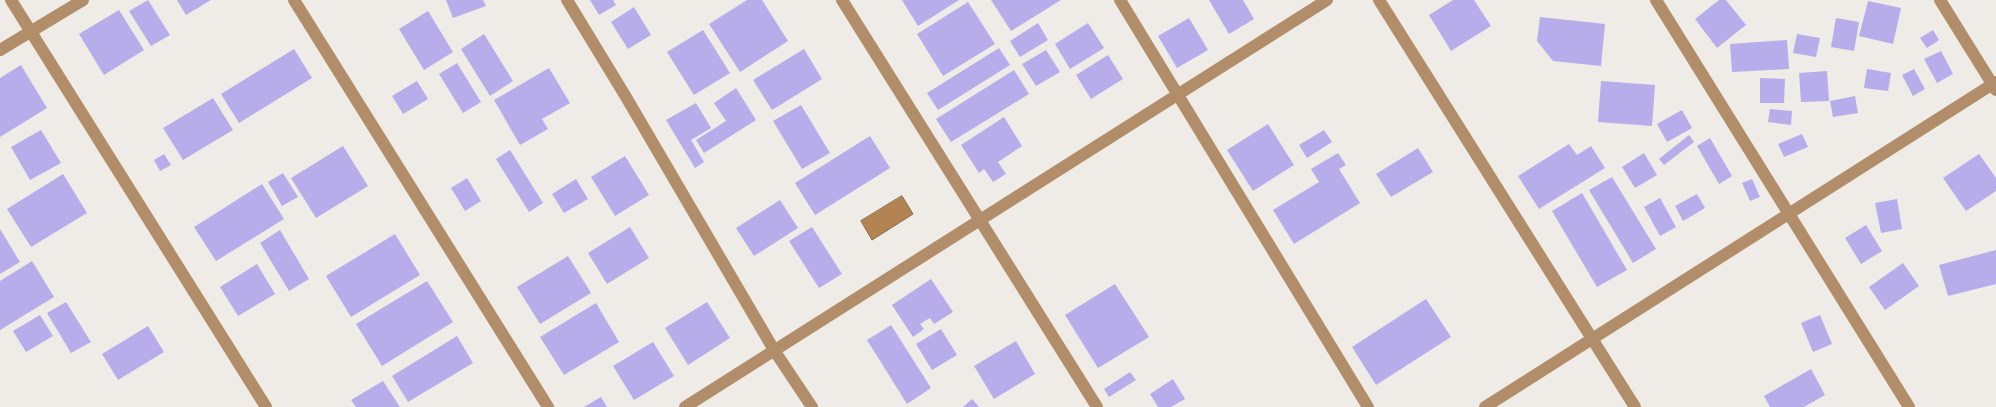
<!DOCTYPE html>
<html>
<head>
<meta charset="utf-8">
<style>
  body { margin:0 }
  canvas { display:block; background:#efebe7 }
</style>
</head>
<body>
<canvas width="1996" height="407"></canvas>
<script>
const ctx = document.querySelector('canvas').getContext('2d');
ctx.lineJoin = 'round';
function fillPath(path, color) {
  ctx.fillStyle = color;
  ctx.fill(path, 'evenodd');
}
function strokePath(path, color, width, dash) {
  ctx.strokeStyle = color;
  ctx.lineWidth = width;
  ctx.lineCap = dash ? 'butt' : 'round';
  ctx.setLineDash(dash || []);
  ctx.stroke(path);
}
const water = new Path2D(`
  M902,196L913,214L872,240L861,221Z`);
fillPath(water, '#b38451');
strokePath(water, '#886743', 1);
fillPath(new Path2D(`
  M148,0L170,35L151,46L129,11Z
  M177,0H211L186,15Z
  M446,0H483L486,6L453,18Z
  M590,0H613L616,5L599,15Z
  M747,0H762L788,41L740,72L709,24Z
  M902,0H959L918,26Z
  M991,0H1061L1011,31Z
  M1209,0H1243L1254,19L1229,34Z
  M1453,0H1474L1491,26L1451,51L1429,15Z
  M1719,0H1726L1746,25L1717,48L1695,19Z
  M1868,1L1901,8L1893,44L1859,36Z
  M968,2L995,44L943,76L917,34Z
  M634,7L651,35L628,49L611,22Z
  M119,10L144,50L104,75L79,34Z
  M428,11L453,52L424,70L399,29Z
  M1540,17L1605,24L1601,66L1553,61L1537,41Z
  M1189,18L1208,50L1177,68L1158,36Z
  M1836,18L1859,22L1854,51L1831,47Z
  M1038,23L1048,40L1020,57L1010,41Z
  M1088,23L1104,48L1070,69L1055,44Z
  M703,30L730,73L694,95L667,52Z
  M1933,30L1939,40L1927,48L1920,38Z
  M484,34L513,81L490,96L461,49Z
  M1797,34L1820,38L1816,57L1793,53Z
  M1787,40L1789,69L1732,72L1730,44Z
  M999,48L1010,65L938,110L927,93Z
  M294,49L312,78L239,123L221,94Z
  M804,49L822,79L772,110L753,80Z
  M1046,50L1060,72L1036,86L1022,64Z
  M1941,51L1953,74L1937,83L1924,59Z
  M1108,55L1123,79L1091,99L1076,75Z
  M457,63L481,102L463,113L439,74Z
  M21,65L47,108L0,137V78Z
  M549,68L570,103L542,119L548,129L520,145L494,100Z
  M1867,69L1891,73L1888,91L1864,88Z
  M1914,69L1925,89L1913,96L1902,75Z
  M1014,70L1029,94L951,142L936,119Z
  M1827,71L1829,101L1801,102L1799,73Z
  M1760,78L1785,79L1784,103H1760Z
  M417,81L428,99L403,114L392,96Z
  M1601,81L1655,85L1652,126L1598,122Z
  M736,88L756,120L704,153L696,140L726,121L714,103Z
  M1855,96L1858,113L1833,117L1830,101Z
  M213,98L233,130L183,160L163,128Z
  M696,103L711,128L691,140L704,162L695,168L666,120Z
  M801,105L830,153L802,169L773,121Z
  M1770,109L1792,111L1791,125L1768,122Z
  M1682,110L1692,128L1667,142L1657,124Z
  M1004,117L1022,146L998,162L1006,174L993,182L984,169L979,173L961,145Z
  M1268,124L1294,165L1253,191L1227,150Z
  M41,130L61,163L30,180L11,147Z
  M1324,130L1332,142L1307,158L1299,145Z
  M1802,134L1808,147L1784,157L1778,144Z
  M1689,135L1694,142L1664,165L1659,159Z
  M870,136L890,168L815,215L795,183Z
  M1710,138L1732,176L1719,184L1697,146Z
  M1569,144L1577,155L1591,146L1605,168L1539,209L1518,176Z
  M343,146L368,186L316,218L291,178Z
  M1418,148L1433,172L1391,197L1376,174Z
  M510,150L543,203L529,212L496,159Z
  M1338,153L1346,165L1339,169L1360,203L1294,244L1273,210L1319,182L1311,169Z
  M1644,153L1657,175L1635,188L1622,167Z
  M164,154L171,165L160,171L154,160Z
  M1979,154L1996,178V191L1966,211L1943,178Z
  M625,156L649,195L615,216L591,177Z
  M283,173L298,197L282,206L268,182Z
  M63,174L87,213L31,247L7,209Z
  M1612,177L1656,249L1633,263L1589,190Z
  M467,178L481,201L465,211L451,188Z
  M576,179L588,199L564,213L552,194Z
  M1752,179L1760,197L1750,201L1742,183Z
  M262,184L284,219L216,261L194,227Z
  M1582,193L1627,270L1597,287L1552,211Z
  M1697,194L1705,208L1683,221L1675,206Z
  M1660,198L1676,227L1660,236L1644,207Z
  M1897,199L1902,229L1881,233L1875,203Z
  M780,200L798,228L754,256L736,228Z
  M1866,225L1882,251L1861,264L1845,238Z
  M630,227L649,258L607,284L588,253Z
  M812,227L842,274L819,288L789,241Z
  M0,229L20,262L0,274Z
  M280,230L309,279L289,291L260,243Z
  M395,234L420,275L351,317L326,276Z
  M1996,250V284L1948,296L1939,265Z
  M568,256L591,293L540,324L517,287Z
  M32,261L54,297L0,330V281Z
  M1903,263L1919,286L1885,310L1869,287Z
  M257,264L275,294L238,316L220,287Z
  M931,279L953,312L934,324L930,318L920,324L924,329L913,337L892,305Z
  M427,281L453,322L382,366L356,324Z
  M1115,284L1149,337L1098,368L1065,315Z
  M1426,299L1451,337L1376,385L1352,347Z
  M66,302L91,342L71,353L47,313Z
  M707,302L730,338L688,365L665,328Z
  M596,303L619,342L564,375L540,337Z
  M40,315L53,336L26,352L13,331Z
  M1820,315L1832,344L1813,352L1801,323Z
  M891,325L931,388L907,404L867,340Z
  M148,326L164,352L118,380L102,354Z
  M941,329L957,355L932,370L916,344Z
  M457,336L473,363L408,402L392,376Z
  M1016,341L1035,374L994,399L974,366Z
  M653,342L674,376L634,400L613,366Z
  M1811,369L1825,395L1804,407H1770L1764,396Z
  M1130,372L1136,380L1109,397L1104,389Z
  M1173,379L1185,399L1171,407H1158L1150,394Z
  M383,381L400,407H356L351,400Z
  M601,397L607,407H584Z
  M972,399L979,407H963Z`), '#b8adeb');
strokePath(new Path2D(`
  M11,0L266,407
  M294,0L548,407
  M567,0L626,97L774,350L812,407
  M842,0L1097,407
  M1120,0L1368,407
  M1379,0L1635,407
  M1656,0L1909,407
  M1940,0L1996,90
  M0,50L83,0
  M685,407L1327,0
  M1485,407L1996,82`), '#b18e69', 12);
</script>
</body>
</html>
